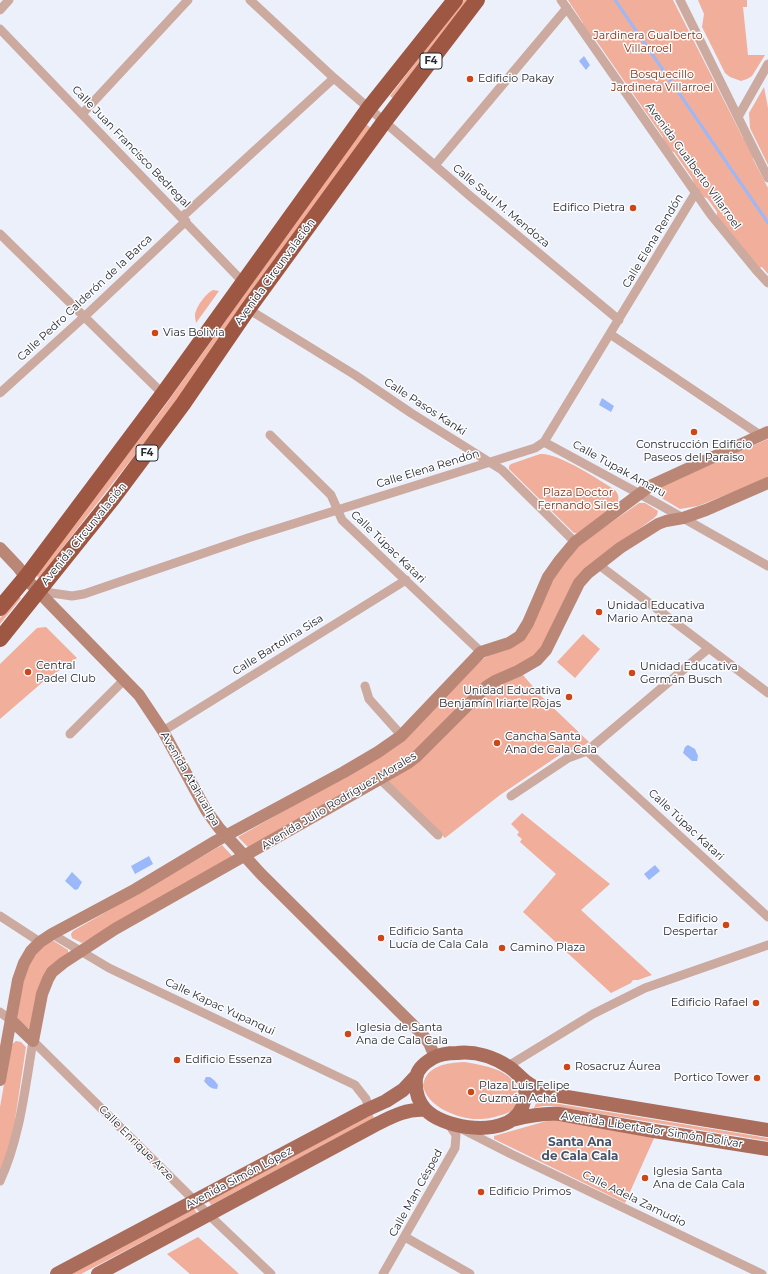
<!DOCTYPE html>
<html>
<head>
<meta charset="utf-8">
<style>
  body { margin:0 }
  canvas { display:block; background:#ebf0fb }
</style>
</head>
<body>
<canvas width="768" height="1274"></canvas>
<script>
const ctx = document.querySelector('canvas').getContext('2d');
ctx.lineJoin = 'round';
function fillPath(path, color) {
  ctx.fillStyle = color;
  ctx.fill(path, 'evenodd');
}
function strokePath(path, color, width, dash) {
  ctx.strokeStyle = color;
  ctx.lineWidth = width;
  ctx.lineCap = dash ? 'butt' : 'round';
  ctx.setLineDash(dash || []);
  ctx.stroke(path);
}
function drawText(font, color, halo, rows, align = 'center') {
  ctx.font = font + ' Montserrat,sans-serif';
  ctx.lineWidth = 3;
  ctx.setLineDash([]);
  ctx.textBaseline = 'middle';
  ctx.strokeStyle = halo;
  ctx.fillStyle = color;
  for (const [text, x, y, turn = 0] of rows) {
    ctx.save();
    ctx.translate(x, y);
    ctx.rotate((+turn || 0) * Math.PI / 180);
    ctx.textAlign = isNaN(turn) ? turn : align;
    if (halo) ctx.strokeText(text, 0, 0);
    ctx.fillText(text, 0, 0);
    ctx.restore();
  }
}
fillPath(new Path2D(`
  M463,0H469L394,99L390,96Z
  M568,0H673L743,138L746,139L754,155L753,159L768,188V274L762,267L759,268L717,217V212L707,198L703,197L695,186L692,178L674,152L670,151L662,139L663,137L593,36L590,37L582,26L583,23Z
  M698,0H747V7H743L748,55H765L752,76L747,79L741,81L730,77L725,73L702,27L704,14Z
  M764,87L768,108V165L750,128L749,113Z
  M366,124L372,129L169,411L39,578L35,574L164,407Z
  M213,290L219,291L196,323C196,321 195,319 195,316C195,308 206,293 213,290Z
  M768,439V478L698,506L680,509L660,497L657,493L660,487Z
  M540,454C557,452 600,480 615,490C620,496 619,500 616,506L577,533H574L509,469V466L511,464Z
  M639,503H645L658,511L657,515L654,518L600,557L540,650L418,750L250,849L238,837L359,768L484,658L490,655L511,648L554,574L579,545Z
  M18,596L21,598L0,624V618Z
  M46,627L77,658L44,681L0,719V664L37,628Z
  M583,634L600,649L575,678L557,662Z
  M523,675L541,696L589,742L577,750H567L500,795L445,838L387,782L483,696L498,686Z
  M522,813L610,884L581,910L652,975L638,980H633L631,983L611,993L523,912L556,874L520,842L522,839L517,835L519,832L511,824Z
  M222,845L234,858L82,943L72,938L71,934L73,931Z
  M52,940L68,950V955L51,968L31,1030L17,1019C21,995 22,967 40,949C43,946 48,943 52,940Z
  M16,1041L21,1042L26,1047L13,1133L0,1175V1107L11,1045Z
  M464,1062C483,1065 516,1070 518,1093C519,1099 516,1106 512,1110C509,1113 502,1115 498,1116C492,1118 486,1119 480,1119C460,1120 426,1107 423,1085C427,1065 447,1063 464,1062Z
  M537,1095L553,1103L768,1138V1141L552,1106H543L534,1108L537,1101Z
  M372,1113L374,1118L211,1205L208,1200Z
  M550,1120L655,1136L625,1203L494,1139V1136Z
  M194,1209L197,1213L81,1274H70Z
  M198,1237L236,1271L239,1274H190L167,1254Z`), '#f1ae9a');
fillPath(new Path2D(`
  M584,56L590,65L586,70L579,61Z
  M602,398L614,406L611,412L599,405Z
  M688,745L695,749L698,756L697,761H692L683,753L685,747Z
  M149,856L153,864L135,874L131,866Z
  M655,865L660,871L649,880L644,874Z
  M72,872L82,882L78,889L75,890L65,881Z
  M206,1077H210L214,1080L218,1085L217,1089C211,1089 208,1086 204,1081Z`), '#9ab8fa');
strokePath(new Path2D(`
  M615,0L768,223`), '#9ab8fa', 3);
strokePath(new Path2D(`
  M250,0L334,78L470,196L619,320
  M561,0L711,215L756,270L768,283
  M680,0L768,178
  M0,10L9,0
  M0,29L243,282
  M82,114L188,0
  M738,117L768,64
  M435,165L567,8
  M182,217L334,78
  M0,234L163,394
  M248,309L355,375L411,413L502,470L575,542
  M610,334L760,435
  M0,393L84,317L186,221
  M270,435L331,495L342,520L481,652
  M544,442L660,505L768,566
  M599,565L768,693
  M38,591L72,596L84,594L248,538L535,448L544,442L696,192
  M365,686L369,699L402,736
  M163,731L406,580
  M70,734L125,679
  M587,751L768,917
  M380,779L438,835
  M511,796L568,758L587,751L709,648
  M0,916L40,942
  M52,934L109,968L355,1085L366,1099L369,1109
  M0,1012L12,1021
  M33,1041L209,1215L271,1274
  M508,1066L593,1014L645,988L768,945
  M462,1129L511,1154L762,1274
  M0,1181C20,1138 25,1088 33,1041
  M405,1237L470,1274
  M383,1274L455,1148L456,1135L448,1123`), '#cdaa9f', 9);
strokePath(new Path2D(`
  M0,548L18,567L31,584L139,695L163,731L206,810L219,828L261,874L421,1033L429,1043L435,1057
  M12,1021L33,1041
  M33,1041L42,994L48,979L52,972L63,963L115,929L408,763L416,757L487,686L495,681L518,671L537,660L546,650L579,583L588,573L620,548L658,524L666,521L683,518L706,510L768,483
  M0,1080L18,980L24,963L31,951L40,942L52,934L136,889L216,841L344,772L378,752L401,736L481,652L509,643L520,636L528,623L548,577L560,560L575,542L650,486L768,432`), '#ba8777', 12);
strokePath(new Path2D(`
  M524,1080C527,1094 525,1109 513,1119C493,1135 442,1128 425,1109C417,1100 415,1090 416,1078C417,1069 426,1062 433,1058C440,1054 449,1053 457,1053C475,1051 494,1057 509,1067C515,1071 519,1076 525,1081C534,1088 544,1092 555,1095L768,1130
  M512,1120C528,1116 543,1113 559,1114L654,1131L768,1149
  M57,1274L364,1111L386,1101L403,1090L417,1075
  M98,1274L375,1125C391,1117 407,1108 426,1110`), '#ab6d5b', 14);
strokePath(new Path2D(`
  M0,608L26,577L163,394L369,108L455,0
  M0,639L113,498L183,404L248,309L384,122L477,0`), '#9e5742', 16);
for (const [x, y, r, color] of [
  [470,79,4,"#ce4617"],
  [633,208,4,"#ce4617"],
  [155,333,4,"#ce4617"],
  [694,432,4,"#ce4617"],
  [599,612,4,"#ce4617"],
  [28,672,4,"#ce4617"],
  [632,673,4,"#ce4617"],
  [569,697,4,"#ce4617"],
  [497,743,4,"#ce4617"],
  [726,925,4,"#ce4617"],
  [381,938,4,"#ce4617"],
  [502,948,4,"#ce4617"],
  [756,1003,4,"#ce4617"],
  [348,1034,4,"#ce4617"],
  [177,1060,4,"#ce4617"],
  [567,1067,4,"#ce4617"],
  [757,1078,4,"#ce4617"],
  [471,1092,4,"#ce4617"],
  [645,1178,4,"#ce4617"],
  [481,1192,4,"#ce4617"]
]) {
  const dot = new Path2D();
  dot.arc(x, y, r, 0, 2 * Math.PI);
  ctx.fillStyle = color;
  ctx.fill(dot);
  strokePath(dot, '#fdfdfd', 1.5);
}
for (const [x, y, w] of [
  [431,61,22],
  [147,453,22]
]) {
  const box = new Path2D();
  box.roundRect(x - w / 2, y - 8, w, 16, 3);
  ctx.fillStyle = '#fdfdfd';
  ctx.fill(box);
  strokePath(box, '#252933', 1);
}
drawText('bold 10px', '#252933', null, [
  ["F4",431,61],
  ["F4",147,453]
]);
drawText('11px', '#872d0f', '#fdfdfd', [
  ["Jardinera Gualberto",648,36],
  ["Villarroel",648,49],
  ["Bosquecillo",662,75],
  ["Jardinera Villarroel",662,88],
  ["Plaza Doctor",578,493],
  ["Fernando Siles",578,506]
]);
drawText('11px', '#252933', '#fdfdfd', [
  ["Edificio Pakay",478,79],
  ["Edifico Pietra",625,208,"right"],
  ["Vias Bolivia",163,333],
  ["Construcción Edificio",694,445,"center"],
  ["Paseos del Paraiso",694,458,"center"],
  ["Unidad Educativa",607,606],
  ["Mario Antezana",607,619],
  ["Central",36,666],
  ["Padel Club",36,679],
  ["Unidad Educativa",640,667],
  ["Germán Busch",640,680],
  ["Unidad Educativa",561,691,"right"],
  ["Benjamín Iriarte Rojas",561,704,"right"],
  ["Cancha Santa",505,737],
  ["Ana de Cala Cala",505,750],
  ["Edificio",718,919,"right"],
  ["Despertar",718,932,"right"],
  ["Edificio Santa",389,932],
  ["Lucía de Cala Cala",389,945],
  ["Camino Plaza",510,948],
  ["Edificio Rafael",748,1003,"right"],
  ["Iglesia de Santa",356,1028],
  ["Ana de Cala Cala",356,1041],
  ["Edificio Essenza",185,1060],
  ["Rosacruz Áurea",575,1067],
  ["Portico Tower",749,1078,"right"],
  ["Plaza Luis Felipe",479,1086],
  ["Guzmán Achá",479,1099],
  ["Iglesia Santa",653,1172],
  ["Ana de Cala Cala",653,1185],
  ["Edificio Primos",489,1192]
], 'left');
drawText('11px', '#252933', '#fdfdfd', [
  ["Calle Juan Francisco Bedregal",131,147,46],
  ["Avenida Gualberto Villarroel",693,166,54],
  ["Calle Saul M. Mendoza",501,206,40],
  ["Calle Elena Rendón",653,241,-59],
  ["Avenida Circunvalación",275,272,-54],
  ["Calle Pedro Calderón de la Barca",85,298,-43],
  ["Calle Pasos Kanki",425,407,33],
  ["Calle Elena Rendón",428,469,-17],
  ["Calle Tupak Amaru",619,469,29],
  ["Avenida Circunvalación",84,534,-51],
  ["Calle Túpac Katari",388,547,44],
  ["Calle Bartolina Sisa",278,645,-32],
  ["Avenida Atahuallpa",190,779,60],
  ["Avenida Julio Rodríguez Morales",339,801,-31],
  ["Calle Túpac Katari",686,825,43],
  ["Calle Kapac Yupanqui",220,1007,25],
  ["Avenida Libertador Simón Bolívar",652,1130,9],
  ["Calle Enrique Arze",136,1143,45],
  ["Avenida Simón López",239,1178,-28],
  ["Calle Man Césped",416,1193,-61],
  ["Calle Adela Zamudio",634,1199,26]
]);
drawText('bold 12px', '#485369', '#fdfdfd', [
  ["Santa Ana",580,1142],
  ["de Cala Cala",580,1156]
]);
</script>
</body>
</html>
